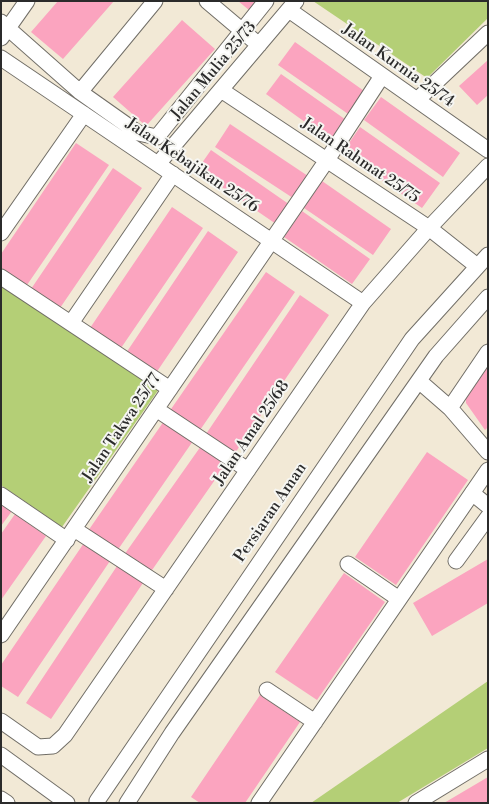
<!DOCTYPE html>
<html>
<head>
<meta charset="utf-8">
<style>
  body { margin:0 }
  #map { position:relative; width:489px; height:804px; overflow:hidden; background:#f2e9d6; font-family:"Libre Bodoni",serif }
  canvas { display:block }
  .frame { position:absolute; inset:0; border:2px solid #2b2b2b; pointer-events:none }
</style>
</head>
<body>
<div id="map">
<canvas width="489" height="804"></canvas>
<div class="frame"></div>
</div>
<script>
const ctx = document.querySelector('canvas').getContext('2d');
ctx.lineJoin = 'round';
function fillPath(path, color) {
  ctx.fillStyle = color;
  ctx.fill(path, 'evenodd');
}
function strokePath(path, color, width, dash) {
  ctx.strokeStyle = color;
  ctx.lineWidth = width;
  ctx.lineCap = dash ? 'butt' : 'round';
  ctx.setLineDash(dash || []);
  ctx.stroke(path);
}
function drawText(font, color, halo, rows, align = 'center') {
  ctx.font = font + ' "Libre Bodoni",serif';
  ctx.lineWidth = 4;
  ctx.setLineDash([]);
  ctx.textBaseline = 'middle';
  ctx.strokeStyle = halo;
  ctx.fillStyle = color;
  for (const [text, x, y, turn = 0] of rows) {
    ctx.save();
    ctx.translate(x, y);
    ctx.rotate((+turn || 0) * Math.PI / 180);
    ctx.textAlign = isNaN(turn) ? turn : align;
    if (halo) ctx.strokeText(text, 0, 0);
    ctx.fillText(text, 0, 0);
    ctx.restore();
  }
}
fillPath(new Path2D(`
  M313,1H488V18L427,78Z
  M1,284L159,389L62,527L1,485Z
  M488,681V748L397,803H311Z`), '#b4cf76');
fillPath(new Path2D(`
  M58,1H114L63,59L31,32Z
  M238,1H255L249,10Z
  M182,20L215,49L146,126L113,97Z
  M295,42L367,93L351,116L278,65Z
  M488,60V95L477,105L459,86Z
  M281,74L349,122L334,143L266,94Z
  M381,97L460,153L443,177L364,120Z
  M230,124L311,178L296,200L215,147Z
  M360,127L440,183L422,208L342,153Z
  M76,143L109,165L27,285L1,268V254Z
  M211,150L293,207L279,226L197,170Z
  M113,168L142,188L60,308L31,289Z
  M322,181L391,229L373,255L304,208Z
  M172,207L203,228L121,348L90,328Z
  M302,211L370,259L352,284L284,237Z
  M208,231L238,252L156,373L126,353Z
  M266,272L295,292L198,433L169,412Z
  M300,295L329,315L233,456L204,437Z
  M488,367V427L485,430L466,403V390Z
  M164,421L193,441L117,551L88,531Z
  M201,446L226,464L150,573L124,555Z
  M427,452L468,480L396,585L355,557Z
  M1,504L12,511L1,526Z
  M15,514L46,536L1,600V534Z
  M86,540L112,558L18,697L1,686V665Z
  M488,559V603L432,636L413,603Z
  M119,563L145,580L51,719L26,703Z
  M344,573L385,602L317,700L275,672Z
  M260,695L300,722L245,803H200L191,797Z
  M488,777V803H444Z`), '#fba4bf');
const minor = new Path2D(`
  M207,1L259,45
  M289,10L488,150
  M1,22L80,92L138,133L157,137L266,1
  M1,38L27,1
  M1,58L363,303
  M221,90L429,228L477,266
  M80,92L155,1
  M417,100L488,33
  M158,164L296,1
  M1,233L84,114
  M1,277L170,389
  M71,323L173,174
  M419,381L450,408L488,452
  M450,408L488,352
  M156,409L248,470
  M472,493L488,506
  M1,495L67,540
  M74,529L166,589
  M456,561L488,517
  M348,564L399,599
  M1,635L327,160L382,76
  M267,690L315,722
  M1,721L38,747L53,746L65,735L363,303L429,228L488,166
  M1,755L67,803
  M1,799L7,803
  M97,801L412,339L488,255
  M127,803L172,733L436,356L488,297
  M259,803L488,470
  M416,803L488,759`);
strokePath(minor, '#716e67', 17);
strokePath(minor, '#fff', 15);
drawText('16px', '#2b2b2b', '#f6f6f2', [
  ["Jalan Kurnia 25/74",398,66,35],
  ["Jalan Mulia 25/73",214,71,-50],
  ["Jalan Rahmat 25/75",360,161,34],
  ["Jalan Kebajikan 25/76",192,166,34],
  ["Jalan Takwa 25/77",122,428,-56],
  ["Jalan Amal 25/68",252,433,-56],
  ["Persiaran Aman",271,513,-56]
]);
</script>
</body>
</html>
